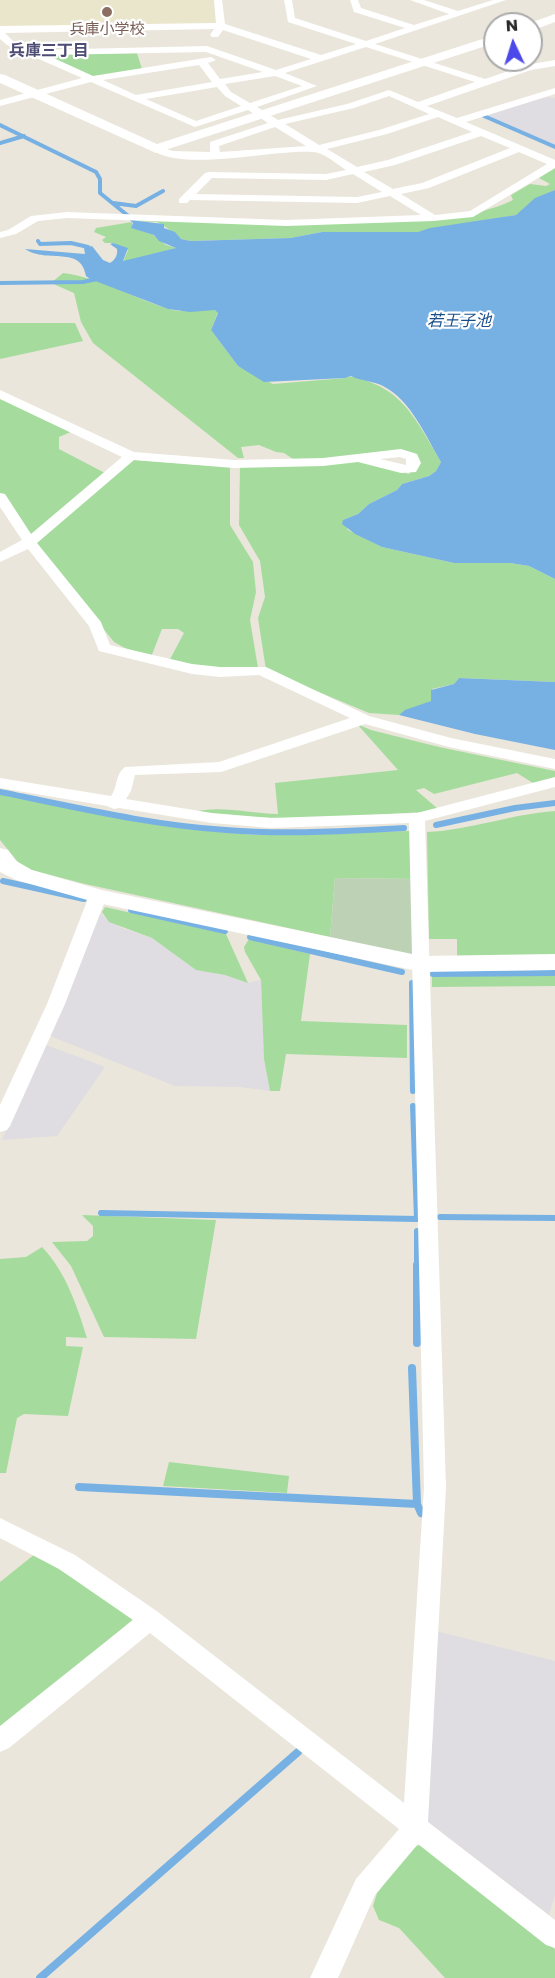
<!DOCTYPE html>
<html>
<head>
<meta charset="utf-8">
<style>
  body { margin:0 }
  #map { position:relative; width:555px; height:1978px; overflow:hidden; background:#eae6db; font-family:Poppins,sans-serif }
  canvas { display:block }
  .north { position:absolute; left:483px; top:12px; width:60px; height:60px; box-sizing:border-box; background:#fff; border:2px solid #a9a9a9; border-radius:50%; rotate:356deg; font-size:16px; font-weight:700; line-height:24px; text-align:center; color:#292929 }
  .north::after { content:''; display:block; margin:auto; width:21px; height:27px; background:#4b49e9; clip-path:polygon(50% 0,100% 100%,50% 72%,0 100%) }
</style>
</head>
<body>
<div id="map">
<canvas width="555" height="1978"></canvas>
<div class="north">N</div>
</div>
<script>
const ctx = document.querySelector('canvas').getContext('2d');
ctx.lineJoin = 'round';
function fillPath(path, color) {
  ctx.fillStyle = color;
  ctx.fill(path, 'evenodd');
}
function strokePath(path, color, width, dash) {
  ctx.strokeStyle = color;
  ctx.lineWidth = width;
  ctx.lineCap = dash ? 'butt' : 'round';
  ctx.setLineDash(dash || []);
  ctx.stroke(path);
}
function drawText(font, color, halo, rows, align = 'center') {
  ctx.font = font + ' Poppins,"Noto Sans JP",sans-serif';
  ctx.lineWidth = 4.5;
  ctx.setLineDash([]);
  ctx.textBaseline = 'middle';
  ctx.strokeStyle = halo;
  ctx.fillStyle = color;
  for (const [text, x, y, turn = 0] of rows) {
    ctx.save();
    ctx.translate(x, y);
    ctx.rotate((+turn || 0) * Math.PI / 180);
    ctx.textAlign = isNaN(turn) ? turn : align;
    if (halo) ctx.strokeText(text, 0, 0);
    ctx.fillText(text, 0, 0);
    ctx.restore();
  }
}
fillPath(new Path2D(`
  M547,97L555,98V145L484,114Z
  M102,912L103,916L122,928L152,938L196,970L225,975L248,983L261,980L264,1059L270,1091L241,1087L175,1086L48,1035L92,927Z
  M43,1044L105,1067L57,1136L2,1140Z
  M436,1631L555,1661V1895L549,1915L425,1820Z`), '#dfdce2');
fillPath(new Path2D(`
  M0,0H213L216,23L0,28Z`), '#eae6cc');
fillPath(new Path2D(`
  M137,53L142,69L96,77L90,76L43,55Z
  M555,168V190L516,215L418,232H322L290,238L191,241L181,239C174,234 166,226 157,222C149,220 141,224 133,218L284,224L476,214C489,208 500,207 513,200L511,195L530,184L546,186L550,184L539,178Z
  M132,222V228L152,234L166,245L177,248L123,262L128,250L113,243H105L102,240L106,237L94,232L96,228Z
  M63,273C101,278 133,298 169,309C185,314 200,308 215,310L218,312L211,330L238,366L273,384L345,378C353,375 359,378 367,381C407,394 420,428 441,462L436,471L429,476L402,484L397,490L369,504L358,514L343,520L348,530L382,547L454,563H510L529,566L555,579V682L459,678L454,684L432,689L431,701L399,715L369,713L266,670L258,618L265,597L260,561L239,525L240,466L360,460L409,474L412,470V454L336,459H293L284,453L276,452L259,445L241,447L244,458H238L93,343L81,322L74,293L51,283Z
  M0,323H75L83,341L0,359Z
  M0,397L73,431L59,437V449L105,473L32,534H28L0,493Z
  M133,460L230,467V525L253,562L256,592L250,620L258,668H212L169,661L184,633L178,629H162L151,657L125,648L114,642L35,544Z
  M357,724L371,730L439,747L555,771V778L536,785L517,773L434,794L424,788L416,790L438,809L424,812C346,816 269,823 192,812C221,805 247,813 278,814L275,783L398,770Z
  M0,794L185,829L256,835L411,831L415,879L335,878L330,937L85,884L31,870L18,862L0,840Z
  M555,811V956L457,959V939H429L427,832C471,830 511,814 555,811Z
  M105,907L226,934L248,983L225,975L196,970L152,938L109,922L102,912Z
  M249,939L310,954L301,1021L407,1025V1058L286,1054L280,1091H270L264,1059L261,980L245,952L244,947Z
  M555,973V986L432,987V977Z
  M82,1215L216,1220L196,1339L104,1337L71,1266L52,1242L87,1241L93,1236V1226Z
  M42,1247C66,1272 77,1306 87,1338L66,1337V1346L83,1347L68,1416L24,1414L17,1418L6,1473H0V1259L26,1257Z
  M169,1462L289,1476L287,1493L163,1486Z
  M35,1554L136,1617L0,1730V1582Z
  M425,1844L555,1949V1978H445L399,1928L379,1920L373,1906L377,1893L412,1847Z`), '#a5dc9d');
fillPath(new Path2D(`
  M335,878L415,879V954L411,955L330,937Z`), '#bdd2b4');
fillPath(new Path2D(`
  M555,190V579L529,566L510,563H454L382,547L355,534L342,524L343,520L358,514L369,504L397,490L402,484L429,476L436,471L441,462C426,437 411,400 383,386C373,381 361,381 351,376L345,378L264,382L238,366L211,330L218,313L215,310L190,312L168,309L90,279L86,276C81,245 48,264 25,249L85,254L84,248L92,246L103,260L110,263C115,260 118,255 117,249L110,244L113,243L128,248L123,261L176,248L159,241L154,235L131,228L133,223L126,216L138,221L164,224V228L175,232L181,239L191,241L290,238L322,232H418L430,228L516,215L535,198Z
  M459,678L555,682V750L475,734L399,715L405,710L431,701V690L454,684Z`), '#77b1e3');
strokePath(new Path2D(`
  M484,116L555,147
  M0,125L96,172L100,179V193L132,219
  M0,143L24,136
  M113,203L136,206L163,191
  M38,241L40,244L71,243L88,247
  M0,283L83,282L97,279`), '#77b1e3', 4);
strokePath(new Path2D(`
  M0,792C75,807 149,825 226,830C285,835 344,831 404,828
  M436,825L515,808L555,803
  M3,881L84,899
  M131,910L225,931
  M250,937L402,972
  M433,974L555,973
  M412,983L413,1091
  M101,1213L417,1219L413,1106
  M440,1217L555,1218
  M417,1231V1266`), '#77b1e3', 6);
strokePath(new Path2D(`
  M417,1265V1343
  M412,1368L417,1504L421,1513
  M79,1487L417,1504
  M40,1978L298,1752`), '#77b1e3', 8);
fillPath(new Path2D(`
  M214,0H222L225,24L321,55L356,44L288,22L284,0H292L295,18L366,41L405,28L354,12L350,0H358L361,8L414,25L449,14L410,0H424L458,11L493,0H506L375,44L485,79L526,65L555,60V66L531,70L427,106L457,118L555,88V94L466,122L555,160V168L473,217L433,221L286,226L67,218L38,221L16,234L0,238V232L8,230L31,216L67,212L286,220L421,215L390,196L357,203L190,200L187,203H179V199L205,173L209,172L326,174L346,170C337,164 323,152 313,152C274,149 180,173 151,149L156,146L173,151L210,152V142L268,123L248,110L195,127L91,82L0,106V100L82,78L7,45L0,39V26L216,23ZM214,29L210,35L212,37H218L223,30L311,59L276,70L207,46L34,50L13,41L5,33ZM366,47L475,82L418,102L389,90L347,104L278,120L257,107L317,86L285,73ZM206,52L263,72L220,79L208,63L216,60L211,57L93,76L47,55ZM199,65L212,82L136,95L103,80ZM275,76L302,86L250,103L231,92L225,84ZM217,87L225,96L241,106L196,121L146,99ZM389,96L429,114L379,130L319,145L285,124L354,108ZM438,117L472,132L388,160L357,167L327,149L387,134ZM275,127L306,146L220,152L219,146ZM481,136L510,148L422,183L393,189L364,172L395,165ZM519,152L547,164L470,211L435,215L401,194L429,188ZM353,174L382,192L357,197L196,194L212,178L326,180Z
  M0,390L134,452L234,460L323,458L401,449L417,454L421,463L416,472L401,473L358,462L323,466L234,468L134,460L37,543L101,622L110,645L192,664L220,667H266L369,716L451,738L555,759V769L449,747L365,724L221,772L135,775L131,791L126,799L212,813L271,818L417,813L555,777V787L425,821L446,1487L428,1822L555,1920V1948L546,1945L418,1844L375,1895L338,1978H310L356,1879L399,1829L150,1633L9,1748L0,1752V1726L133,1620L59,1569L0,1538V1518L75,1555L158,1612L404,1803L424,1487L409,823L271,828L212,823L119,808L114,809L107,806L0,788V778L111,796C118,787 115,774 125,767L219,762L350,718L259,675L220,677L192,674L99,651L89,626L28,549L0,562V552L22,540L0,507V493L5,494L31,534L122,457L0,399ZM400,457L406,459V465L380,459Z
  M98,891L104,892L107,896L65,1004L10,1126L7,1130L0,1132V1105L47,1004L89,896L92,892Z`), '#fff');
fillPath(new Path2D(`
  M555,14V22L531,31V24H527Z
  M495,35V43L156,153L0,83V74L5,75L157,144Z
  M0,848L8,850L16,861L32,870L102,890L422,956L555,954V970L422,972L98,903L16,880L0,872Z`), '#fff');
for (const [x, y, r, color] of [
  [107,12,6,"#8d6e63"]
]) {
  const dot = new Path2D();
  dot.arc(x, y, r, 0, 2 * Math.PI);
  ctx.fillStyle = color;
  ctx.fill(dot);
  strokePath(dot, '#fff', 2);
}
drawText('15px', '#785e54', '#fff', [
  ["兵庫小学校",107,30]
]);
drawText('bold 16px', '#4e4d75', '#fff', [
  ["兵庫三丁目",49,52]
]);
drawText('italic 16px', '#194e8c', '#fff', [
  ["若王子池",459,322]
]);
</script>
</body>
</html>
